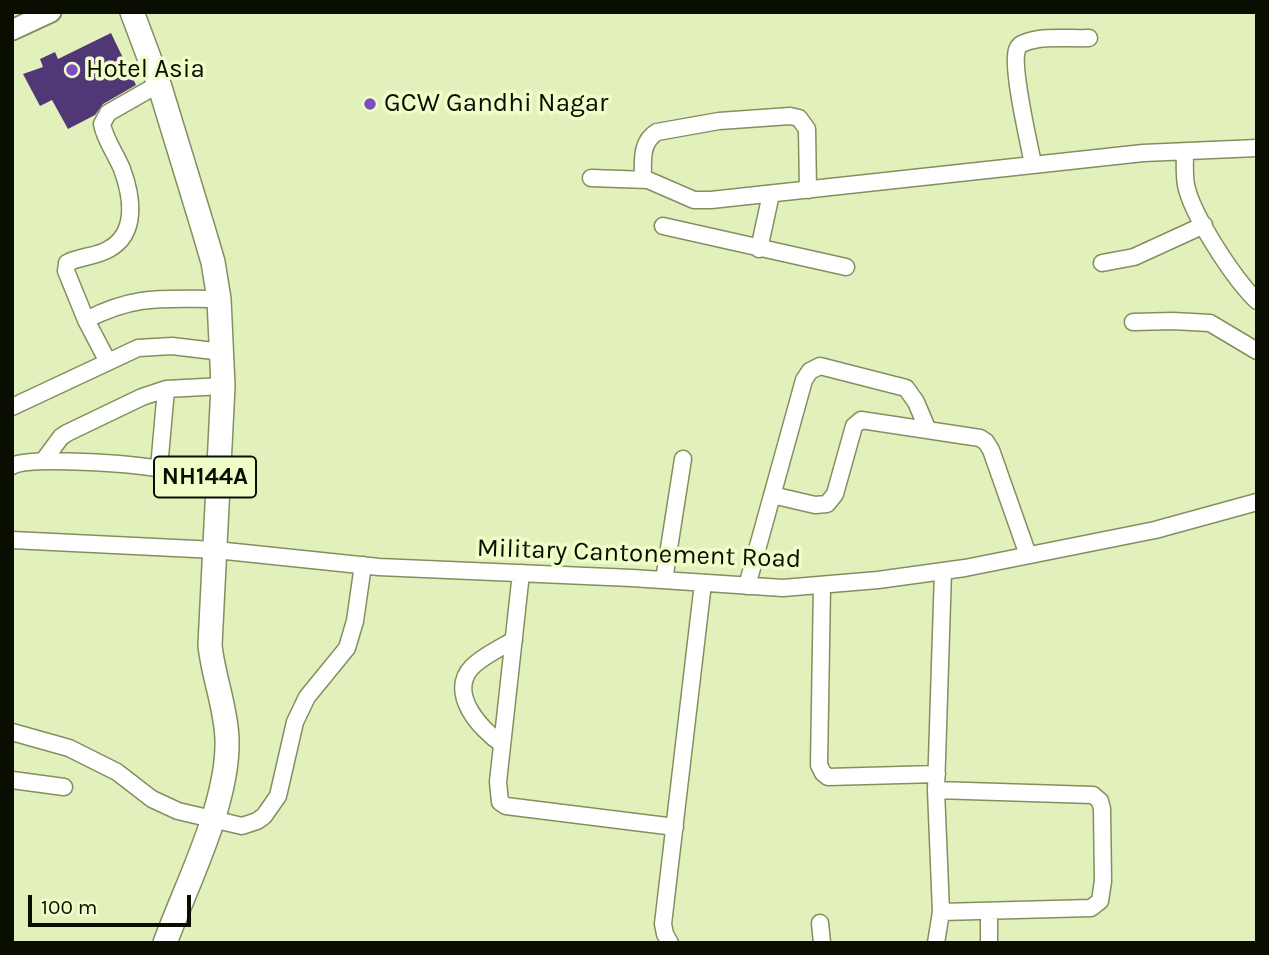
<!DOCTYPE html>
<html>
<head>
<meta charset="utf-8">
<style>
  body { margin:0 }
  #map { position:relative; width:1269px; height:955px; overflow:hidden; background:#e2f0bc; font-family:Karla,sans-serif }
  canvas { display:block }
  .frame { position:absolute; inset:0; border:14px solid #0a0e00; pointer-events:none }
  .scale { position:absolute; left:28px; top:895px; width:163px; height:32px; box-sizing:border-box; border:4px solid #0a0e00; border-top:0; padding-left:9px; font-size:21px; line-height:24px; white-space:nowrap; color:#0a0e00; -webkit-text-stroke:5px #effdc9; paint-order:stroke }
</style>
</head>
<body>
<div id="map">
<canvas width="1269" height="955"></canvas>
<div class="frame"></div>
<div class="scale">100 m</div>
</div>
<script>
const ctx = document.querySelector('canvas').getContext('2d');
ctx.lineJoin = 'round';
function fillPath(path, color) {
  ctx.fillStyle = color;
  ctx.fill(path, 'evenodd');
}
function strokePath(path, color, width, dash) {
  ctx.strokeStyle = color;
  ctx.lineWidth = width;
  ctx.lineCap = dash ? 'butt' : 'round';
  ctx.setLineDash(dash || []);
  ctx.stroke(path);
}
function drawText(font, color, halo, rows, align = 'center') {
  ctx.font = font + ' Karla,sans-serif';
  ctx.lineWidth = 7;
  ctx.setLineDash([]);
  ctx.textBaseline = 'middle';
  ctx.strokeStyle = halo;
  ctx.fillStyle = color;
  for (const [text, x, y, turn = 0] of rows) {
    ctx.save();
    ctx.translate(x, y);
    ctx.rotate((+turn || 0) * Math.PI / 180);
    ctx.textAlign = isNaN(turn) ? turn : align;
    if (halo) ctx.strokeText(text, 0, 0);
    ctx.fillText(text, 0, 0);
    ctx.restore();
  }
}
fillPath(new Path2D(`
  M111,33L136,85L103,104L95,115L68,129L52,100L40,106L23,74L43,67L40,59L55,52L58,59Z`), '#503775');
const minor = new Path2D(`
  M1185,152C1185,162 1184,174 1186,185C1192,215 1234,279 1257,301
  M1033,164C1029,143 1011,67 1017,50C1018,47 1020,44 1024,43C1042,35 1070,39 1089,38
  M591,178L648,180L694,200H711L1143,153L1257,148
  M643,180C643,162 640,142 657,132L719,121L790,116L799,118L807,129L808,190
  M663,226L846,267
  M759,249L771,194
  M1102,263L1134,257L1204,225
  M86,320L66,271L67,263C80,256 96,257 109,249C138,233 132,196 122,169C116,154 105,140 102,124L108,113L150,89
  M1133,322L1173,321L1210,323L1257,351
  M108,362L86,320C136,294 164,299 219,299
  M12,407L138,348L172,346L222,352
  M44,460L61,437L67,433L142,397L166,389L223,386
  M12,466C30,456 135,464 160,469C179,472 199,479 218,483
  M159,468L166,389
  M772,495L815,505L827,504L835,494L854,426L861,420L980,438L986,442L991,450L1028,555
  M12,540L216,550L379,567L632,578L783,588L878,580L965,568L1155,530L1257,502
  M521,573L498,782L500,802L506,806L675,827
  M664,580L683,459
  M822,585L819,765L823,773L828,777L937,774
  M747,586L804,380L810,371L820,366L906,388L916,402L927,428
  M12,732L69,748L117,772L152,799L178,811L242,826L257,821L264,816L278,796L295,722L307,697L347,648L355,621L363,565
  M502,744C481,730 447,693 472,667C483,656 500,648 514,640
  M12,780L64,787
  M989,911V943
  M941,912L936,790L943,571
  M820,923L822,943
  M670,943L665,934L663,924L703,583
  M936,943L941,912L1091,908L1100,901L1103,881L1102,809L1100,801L1093,795L936,790`);
const major = new Path2D(`
  M12,30L51,12`);
const highway = new Path2D(`
  M132,12L159,84L203,228L213,262L219,299L223,386L210,645C213,676 226,707 227,739C229,803 187,883 165,943`);
strokePath(minor, '#838f5f', 19);
strokePath(major, '#838f5f', 23);
strokePath(highway, '#838f5f', 26);
strokePath(minor, '#fff', 16);
strokePath(major, '#fff', 19);
strokePath(highway, '#fff', 23);
for (const [x, y, r, color] of [
  [72,70,7,"#7e4bc2"],
  [370,104,7,"#7e4bc2"]
]) {
  const dot = new Path2D();
  dot.arc(x, y, r, 0, 2 * Math.PI);
  ctx.fillStyle = color;
  ctx.fill(dot);
  strokePath(dot, '#effdc9', 2.5);
}
for (const [x, y, w] of [
  [205,477,102]
]) {
  const box = new Path2D();
  box.roundRect(x - w / 2, y - 20.5, w, 41, 5);
  ctx.fillStyle = '#effdc9';
  ctx.fill(box);
  strokePath(box, '#0a0e00', 2);
}
drawText('bold 24px', '#0a0e00', null, [
  ["NH144A",205,477]
]);
drawText('26px', '#0a0e00', '#effdc9', [
  ["Hotel Asia",86,70],
  ["GCW Gandhi Nagar",384,104]
], 'left');
drawText('26px', '#0a0e00', '#effdc9', [
  ["Military Cantonement Road",639,554,2]
]);
</script>
</body>
</html>
